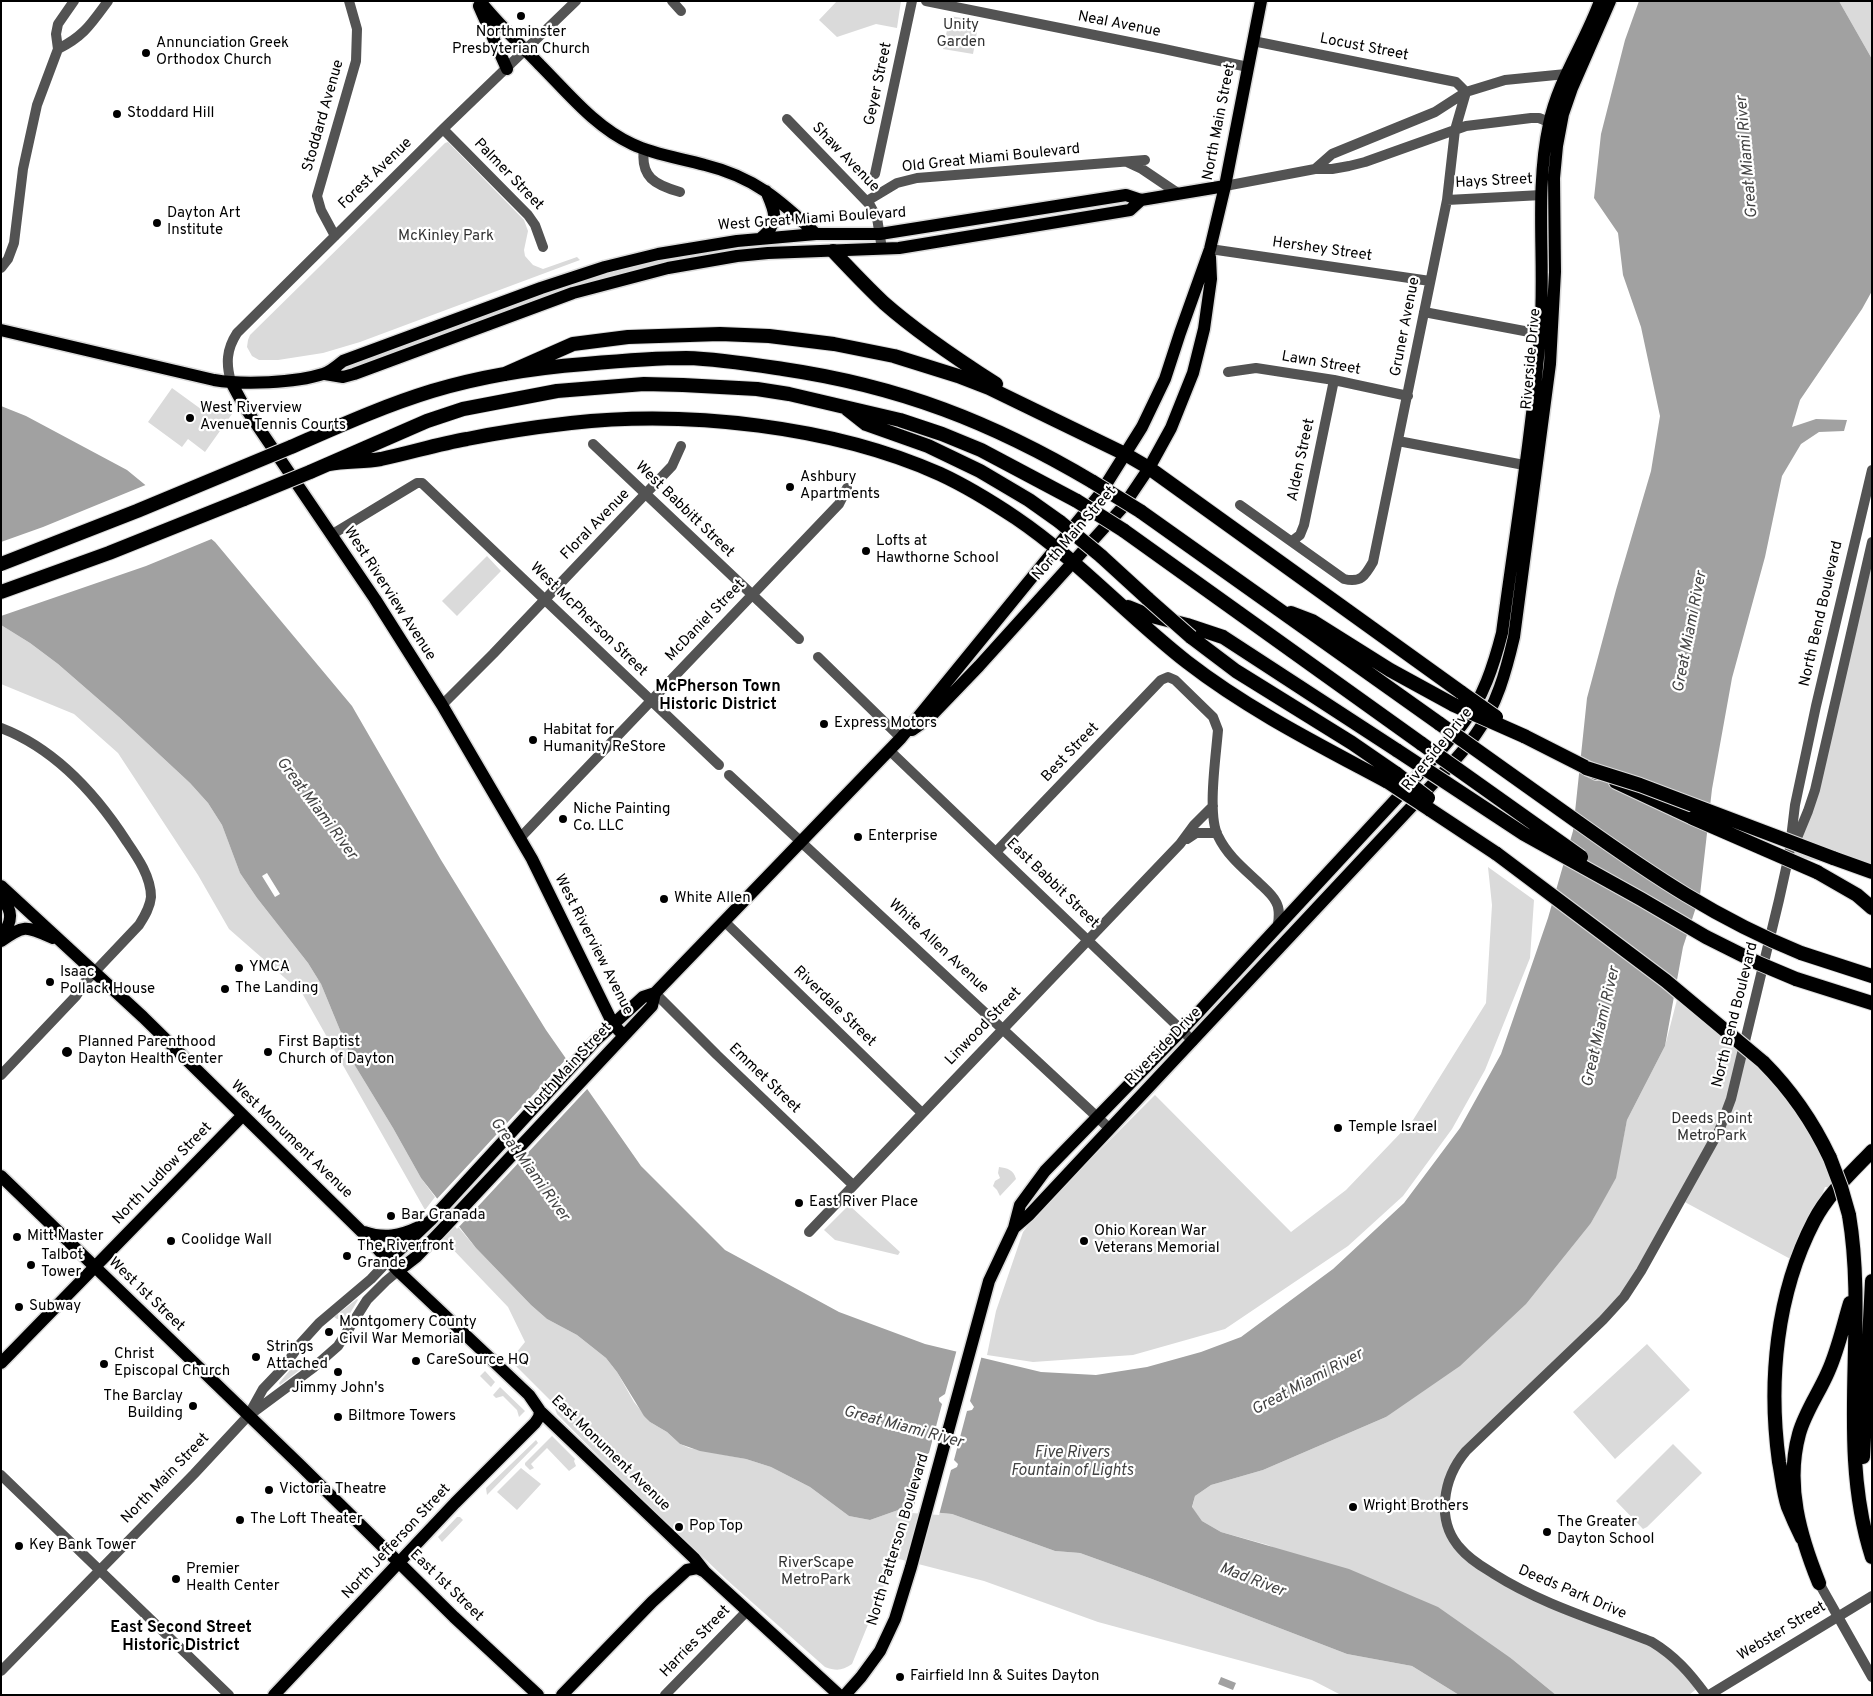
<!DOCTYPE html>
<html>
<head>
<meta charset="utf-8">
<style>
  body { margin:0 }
  #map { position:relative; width:1873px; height:1696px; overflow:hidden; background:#fff; font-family:Overpass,sans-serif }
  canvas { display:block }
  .frame { position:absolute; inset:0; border:2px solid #000; pointer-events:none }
</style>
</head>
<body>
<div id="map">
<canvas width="1873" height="1696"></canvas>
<div class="frame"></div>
</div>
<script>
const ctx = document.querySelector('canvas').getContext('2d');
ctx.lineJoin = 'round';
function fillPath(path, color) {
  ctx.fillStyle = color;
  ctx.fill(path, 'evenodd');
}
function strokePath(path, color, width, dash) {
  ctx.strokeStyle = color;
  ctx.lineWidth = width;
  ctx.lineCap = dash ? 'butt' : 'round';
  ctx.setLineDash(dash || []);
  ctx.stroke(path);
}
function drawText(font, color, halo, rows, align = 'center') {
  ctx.font = font + ' Overpass,sans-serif';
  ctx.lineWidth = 4.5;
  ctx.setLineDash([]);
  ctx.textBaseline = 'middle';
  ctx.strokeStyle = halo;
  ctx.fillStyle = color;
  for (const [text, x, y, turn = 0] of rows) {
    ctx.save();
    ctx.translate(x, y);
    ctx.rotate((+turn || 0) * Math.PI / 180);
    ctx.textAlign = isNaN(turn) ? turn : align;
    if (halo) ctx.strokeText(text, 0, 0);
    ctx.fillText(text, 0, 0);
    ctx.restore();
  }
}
fillPath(new Path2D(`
  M837,1H901L897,28L876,24L837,37L819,20Z
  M1839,1H1872V59Z
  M950,16L979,21L973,54L943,49Z
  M448,142L524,220L528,231L524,250L525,256L533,265L543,269L577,257L580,260L360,342L323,353L278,360H259L252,356L247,347L248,340L250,335L445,143Z
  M714,251L713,254C593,272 481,321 369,363L342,370L343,367L567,284L647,262Z
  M172,388L205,412L213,401L232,414L205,452L188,439L182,447L148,422Z
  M1872,542V873L1789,855L1808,811Z
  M487,556L501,571L457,616L442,601Z
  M1,625L30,643L58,664L119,717L190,783L208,803L222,825L240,873L257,898L308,963L321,984L354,1064L393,1128L421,1178L435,1197L425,1210L302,993L229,929L198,875L118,753L74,714L1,684Z
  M1488,867L1534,900L1530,958L1485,1070L1452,1129L1403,1196L1348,1246L1225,1329L1133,1355L1033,1362L987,1355L996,1311L1023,1232L1041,1209L1155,1095L1291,1232L1346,1190L1413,1120L1486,1003L1492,905Z
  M1679,992L1793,1096L1841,1187H1825L1796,1262L1681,1200L1624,1297L1466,1451L1445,1494L1454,1541L1514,1586L1652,1642L1700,1686L1689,1695H1556L1512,1659L1268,1545L1221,1532L1202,1521L1192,1508L1195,1496L1211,1485L1263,1470L1386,1417L1591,1223L1615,1178L1627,1120L1665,1046Z
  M999,1167C1007,1168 1014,1170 1016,1179L1000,1196L997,1190L993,1186L995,1181L1000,1178L998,1173Z
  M849,1205L900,1252L898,1255L835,1240L824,1230Z
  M455,1223L476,1248L531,1305L547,1319L577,1335L606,1358L617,1372L634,1402L650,1422L667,1432L680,1444L689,1448L746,1459L771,1467L810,1487L849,1516L870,1520L901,1509L952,1514L1055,1551L1080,1553L1152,1579L1347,1654L1412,1666L1459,1695H1341L1312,1680L1098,1622L984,1581L895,1558L852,1664C842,1671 836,1671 825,1667L727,1580L626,1484L557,1414L553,1403L515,1365L512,1358L525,1342L508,1307L442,1238Z
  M357,1299L358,1300L343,1325L341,1319H337L334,1317Z
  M1647,1344L1690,1390L1615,1459L1573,1412Z
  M296,1363L300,1366L303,1364L305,1366L280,1385L279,1383Z
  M485,1371L495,1382L491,1387L480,1376Z
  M500,1387L525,1411L519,1417L517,1410L503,1396L496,1398L493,1395Z
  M552,1436L575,1459L574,1461L576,1466L569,1471L547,1448L531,1464L534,1468L530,1470L525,1465V1463Z
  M536,1440L538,1443L487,1495L486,1488Z
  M1673,1444L1702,1473L1647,1527L1643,1529L1616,1501Z
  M521,1468L541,1484L517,1510L497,1492Z
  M457,1517H460L463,1520L442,1542L438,1537Z`), '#dadada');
fillPath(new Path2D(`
  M1639,1H1839L1872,59V291L1862,309L1800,400L1792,427L1816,419L1847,420L1844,431L1819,432L1801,444L1782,476L1765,557L1732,678L1712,789L1700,895L1683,947L1665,1046L1627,1120L1616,1178L1591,1223L1526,1304L1460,1366L1386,1417L1263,1470L1211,1485L1195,1496L1192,1507L1202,1521L1221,1532L1349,1569L1438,1607L1512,1659L1556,1695H1459L1412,1666L1347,1654L1152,1579L1080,1553L1055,1551L952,1514L901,1509L870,1520L849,1516L810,1487L771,1467L746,1459L700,1451L680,1444L667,1432L650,1422L644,1416L617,1372L606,1358L577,1335L547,1319L531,1305L476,1248L421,1178L393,1128L354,1064L321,984L308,963L257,898L240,873L222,825L208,803L190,783L119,717L58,664L30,643L1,625V406L26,416L127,470L215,542L352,706L441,860L546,1030L641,1166L725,1250L839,1312L925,1344L1041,1372L1096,1375L1147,1367L1201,1352L1241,1337L1333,1269L1404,1203L1460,1128L1501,1054L1548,918L1573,831L1587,698L1616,590L1651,471L1660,416L1641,327L1623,275L1618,233L1594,198L1601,134L1625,40Z
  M1221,1677L1236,1683L1233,1690L1218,1684Z`), '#a1a1a1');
fillPath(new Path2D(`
  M148,484L214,538L146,566L1,616V542L43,527Z
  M267,873L280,894L275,897L262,876Z
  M568,1057L589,1087L457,1229L435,1201Z
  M957,1349L982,1355L970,1401L974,1407L972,1410L967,1411L954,1460L958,1464L957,1467L951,1470L939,1515L912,1513L926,1463L923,1459V1457L929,1453L942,1404L939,1401V1398L945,1394Z`), '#fff');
const major = new Path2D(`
  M480,1C498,24 520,44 540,65C568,93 595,127 632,144C655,155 680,158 705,165C754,177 780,200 816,234
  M479,6L507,69
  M760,239C781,222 775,212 766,191
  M1,330L214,380C243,385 295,383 323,374C330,372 337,366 343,361L541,288L605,267L658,254L737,241L816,234H880L1126,195L1141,200L1225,186
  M325,374L343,377L354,374L573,293L668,268L737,256L768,253L899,248L1130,210L1141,200
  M231,382L244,406L375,599L442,705L532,859L613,1024L623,1035
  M912,730L929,718L979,666L1122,508L1149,468L1171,428L1193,373L1204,329L1211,279L1210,257
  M1,886L143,1017L362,1232L398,1271L529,1395L540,1411L694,1558L705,1572L839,1695
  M1,899C15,911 11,924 1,937
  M1,941C25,924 26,926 53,938
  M1,1176L301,1466L454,1617L538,1695
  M1014,1228L1029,1215L1444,772C1455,760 1467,747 1476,734C1497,705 1506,671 1514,637L1550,364L1555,272L1554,178L1557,146L1563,114L1572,88L1610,1
  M364,1232C384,1239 400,1236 419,1227
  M389,1260L431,1220L597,1039L643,997L655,993L901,738L1100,494L1142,427L1165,379L1180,333L1210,249L1225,186L1261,1
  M398,1271L416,1257L440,1232L652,1006L655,993
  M1,1363L243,1115
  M274,1695L455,1503L535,1423L539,1417L540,1411
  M562,1695L652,1602L687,1570L697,1568L705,1572
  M845,1695L861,1677L880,1651L895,1619L911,1567L989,1281L1014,1228L1020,1205L1045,1171L1182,1030L1434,758C1443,747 1453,736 1462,725C1483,699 1494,664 1502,633C1515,535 1532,434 1540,335C1546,265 1534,193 1549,124C1558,80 1585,43 1600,1`);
const highway = new Path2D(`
  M833,251C849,268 866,286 884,303C918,333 957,359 996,384
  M505,374L573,344L628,337L720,334L769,336L834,344L894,356L958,376L989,388L1125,454L1149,468L1462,693
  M847,409L866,424L928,446L980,471L1029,500L1060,522
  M291,447C337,427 383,406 432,391C482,376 533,368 585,364C619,361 653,358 686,358C719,359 750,364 783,369C899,386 992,422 1093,482
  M329,464C346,461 364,462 381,459C410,453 438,444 467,439C501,432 536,427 571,423C687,410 833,426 940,474C966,486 992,502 1016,518C1078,560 1128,616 1187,662C1249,710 1319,745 1388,782
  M310,472L427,421L463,409L557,391L644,384L683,385L757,389L789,394L900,420L942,434L981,450L1077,501
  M1140,511L1440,724
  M1123,530L1422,744
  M1101,556L1148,599
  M1,592L109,553L244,499
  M1128,607L1148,615L1187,625L1223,637L1398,751
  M1291,613L1312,621L1390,670L1454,705
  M1191,637L1236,671L1352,743L1397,774
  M1524,736L1597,773
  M1616,782L1693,818
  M1429,809L1497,854
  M1833,858L1872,872
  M1817,872L1857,895L1872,908
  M1801,953L1872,976
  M1796,979L1872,1003
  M1763,1062C1791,1090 1813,1122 1830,1158
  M1849,1215C1868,1328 1836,1446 1872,1557
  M1863,1457L1872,1281
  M1802,1538C1797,1528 1792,1517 1788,1507C1783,1492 1782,1477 1779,1462C1768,1382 1776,1294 1814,1221C1828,1194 1851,1173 1872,1151
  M1819,1583C1800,1536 1785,1485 1799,1434C1805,1412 1819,1393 1828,1372C1838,1350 1843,1326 1850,1303`);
strokePath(major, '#dbdbdb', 15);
strokePath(highway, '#dbdbdb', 16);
strokePath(new Path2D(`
  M672,1L681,11
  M926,1L1164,49L1248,67
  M1253,41L1456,82L1466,92
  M58,49C84,36 91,24 108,1
  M787,119L870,205L877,218L882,249
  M443,129L528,215L535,225L543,247
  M644,149C640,177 655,185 680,192
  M1127,162L1142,169L1179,194
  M1315,169L1332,154L1435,112L1466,92L1505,80L1566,74
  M875,174L912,1
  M1225,186L1315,169H1332L1349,166L1365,162L1466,126L1531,118H1539L1549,122
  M1447,200L1542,195
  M867,201L897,183L917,178L1145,160
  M335,236L321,210L317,196L356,61L357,29L349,1
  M1210,249L1430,281
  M1,268L8,259L14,243L23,169L37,105L58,49L56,34L58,24L74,1
  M1424,312L1540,334
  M1228,372L1256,368L1334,380L1408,396
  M231,382C226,364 226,350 237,333L443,129L576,1
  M1398,441L1524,465
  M593,444L799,639
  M1240,505L1344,579C1361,583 1365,576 1373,562L1447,200L1455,130L1466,92
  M331,535L417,483H422L719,765
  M1292,541L1300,535L1304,525L1334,380
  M818,657L901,738
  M442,705L493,654L672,466L681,446
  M1,728C56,749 96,794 127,842C138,858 151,877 151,897C150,908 144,917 139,925L85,982L76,996L1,1075
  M889,750L1193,1041
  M729,775L1109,1128
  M520,838L839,504L847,488
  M1187,839L1196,833H1217
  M1794,845L1808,811L1815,790L1872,542
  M996,852L1161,680L1168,677L1175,680L1213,717L1218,730C1216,756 1207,815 1218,836C1227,855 1243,868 1258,882C1264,888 1272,894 1276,902C1280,909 1279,917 1278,924
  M725,922L922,1113
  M655,993L717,1055L853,1185
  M809,1232L1180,844L1194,825L1213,806
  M251,1414L313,1368L338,1346L367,1300L386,1281L398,1271
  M1,1475L229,1695
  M1819,1583L1872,1677
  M1,1671L194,1474L248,1416L263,1389L284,1367L300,1344L319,1323L371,1279L389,1260
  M665,1695L747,1611
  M1706,1695C1690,1673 1675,1656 1652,1642C1599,1621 1543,1605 1494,1574C1483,1567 1470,1560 1461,1549C1435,1521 1443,1478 1466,1451L1603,1320L1624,1297L1641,1271L1719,1131L1731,1099L1779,900L1789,855L1795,805L1816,706L1872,470
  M1709,1695L1872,1596`), '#535353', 10);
strokePath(major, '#000', 12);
strokePath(highway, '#000', 14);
const highwayBridge = new Path2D(`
  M1093,482L1140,511
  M244,499L310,472
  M1077,501L1123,530
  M1060,522L1101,556
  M1,564L137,511L291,447
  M1148,599L1191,637
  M1462,693L1496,717
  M1454,705L1524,736
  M1440,724C1486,757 1532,790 1579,823C1652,875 1717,919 1801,953
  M1422,744L1581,857
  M1398,751L1524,834L1641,899L1706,937L1758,963L1796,979
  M1586,768L1640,785L1833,858
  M1397,774L1428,798
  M1388,782L1429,809
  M1693,818L1817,872
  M1497,854L1666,981L1763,1062
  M1830,1158L1841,1187L1849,1215`);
strokePath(highwayBridge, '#dbdbdb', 16, []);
strokePath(highwayBridge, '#000', 14);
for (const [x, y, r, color] of [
  [521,16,5,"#000"],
  [146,53,5,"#000"],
  [117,114,5,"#000"],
  [157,223,5,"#000"],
  [190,418,5,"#000"],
  [790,487,5,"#000"],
  [866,551,5,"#000"],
  [824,724,5,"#000"],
  [533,740,5,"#000"],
  [563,819,5,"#000"],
  [858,837,5,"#000"],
  [664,899,5,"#000"],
  [239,968,5,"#000"],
  [50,982,5,"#000"],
  [225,989,5,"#000"],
  [67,1052,6,"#000"],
  [268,1052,5,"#000"],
  [1338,1128,5,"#000"],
  [799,1203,5,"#000"],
  [391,1216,5,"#000"],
  [17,1237,5,"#000"],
  [171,1241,5,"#000"],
  [1084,1241,5,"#000"],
  [347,1256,5,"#000"],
  [31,1265,5,"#000"],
  [19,1307,5,"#000"],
  [329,1332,5,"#000"],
  [256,1357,5,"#000"],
  [416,1361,5,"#000"],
  [104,1364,5,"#000"],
  [338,1372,5,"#000"],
  [193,1406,5,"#000"],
  [338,1417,5,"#000"],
  [269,1490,5,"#000"],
  [1353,1507,5,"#000"],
  [240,1520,5,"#000"],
  [679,1527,5,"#000"],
  [1547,1532,5,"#000"],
  [19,1546,5,"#000"],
  [176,1579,5,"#000"],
  [900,1677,5,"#000"]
]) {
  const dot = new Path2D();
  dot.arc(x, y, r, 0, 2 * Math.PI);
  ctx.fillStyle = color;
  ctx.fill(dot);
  strokePath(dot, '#fff', 2);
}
drawText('15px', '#000', '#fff', [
  ["Neal Avenue",1119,25,11],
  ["Locust Street",1364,48,11],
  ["Geyer Street",879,84,-78],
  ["Stoddard Avenue",324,116,-74],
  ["North Main Street",1220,122,-79],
  ["Shaw Avenue",845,158,46],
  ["Old Great Miami Boulevard",991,159,-6],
  ["Forest Avenue",376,174,-44],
  ["Palmer Street",508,175,46],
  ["Hays Street",1494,182,-3],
  ["West Great Miami Boulevard",812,220,-4],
  ["Hershey Street",1322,250,8],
  ["Gruner Avenue",1406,327,-79],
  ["Riverside Drive",1532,359,-85],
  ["Lawn Street",1321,364,10],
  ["Alden Street",1302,460,-78],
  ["West Babbitt Street",684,510,44],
  ["Floral Avenue",596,525,-46],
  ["North Main Street",1075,534,-49],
  ["West Riverview Avenue",389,594,57],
  ["North Bend Boulevard",1822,614,-77],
  ["West McPherson Street",588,620,44],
  ["McDaniel Street",706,621,-46],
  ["Riverside Drive",1438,750,-51],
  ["Best Street",1071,753,-46],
  ["East Babbit Street",1052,884,44],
  ["West Riverview Avenue",593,945,63],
  ["White Allen Avenue",938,947,43],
  ["Riverdale Street",834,1007,44],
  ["North Bend Boulevard",1736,1015,-76],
  ["Linwood Street",984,1027,-46],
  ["Riverside Drive",1164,1047,-46],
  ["North Main Street",569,1069,-47],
  ["Emmet Street",764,1079,44],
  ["West Monument Avenue",291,1140,44],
  ["North Ludlow Street",163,1174,-46],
  ["West 1st Street",146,1295,44],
  ["East Monument Avenue",610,1454,44],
  ["North Main Street",166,1479,-46],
  ["North Patterson Boulevard",899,1540,-73],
  ["North Jefferson Street",397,1542,-47],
  ["East 1st Street",446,1586,44],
  ["Deeds Park Drive",1572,1593,23],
  ["Webster Street",1782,1632,-31],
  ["Harries Street",696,1642,-46]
]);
drawText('15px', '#313131', '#fff', [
  ["Unity",961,26],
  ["Garden",961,43],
  ["McKinley Park",446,237],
  ["Deeds Point",1712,1120],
  ["MetroPark",1712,1137],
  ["RiverScape",816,1564],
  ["MetroPark",816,1581]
]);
drawText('15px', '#000', '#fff', [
  ["Northminster",521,33,"center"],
  ["Presbyterian Church",521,50,"center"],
  ["Annunciation Greek",156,44],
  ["Orthodox Church",156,61],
  ["Stoddard Hill",127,114],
  ["Dayton Art",167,214],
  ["Institute",167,231],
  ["West Riverview",200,409],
  ["Avenue Tennis Courts",200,426],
  ["Ashbury",800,478],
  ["Apartments",800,495],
  ["Lofts at",876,542],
  ["Hawthorne School",876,559],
  ["Express Motors",834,724],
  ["Habitat for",543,731],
  ["Humanity ReStore",543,748],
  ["Niche Painting",573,810],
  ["Co. LLC",573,827],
  ["Enterprise",868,837],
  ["White Allen",674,899],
  ["YMCA",249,968],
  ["Isaac",60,973],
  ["Pollack House",60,990],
  ["The Landing",235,989],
  ["Planned Parenthood",78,1043],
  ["Dayton Health Center",78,1060],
  ["First Baptist",278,1043],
  ["Church of Dayton",278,1060],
  ["Temple Israel",1348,1128],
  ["East River Place",809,1203],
  ["Bar Granada",401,1216],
  ["Ohio Korean War",1094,1232],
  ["Veterans Memorial",1094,1249],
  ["Mitt Master",27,1237],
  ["Coolidge Wall",181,1241],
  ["The Riverfront",357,1247],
  ["Grande",357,1264],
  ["Talbot",41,1256],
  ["Tower",41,1273],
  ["Subway",29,1307],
  ["Montgomery County",339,1323],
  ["Civil War Memorial",339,1340],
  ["Strings",266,1348],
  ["Attached",266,1365],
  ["Christ",114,1355],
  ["Episcopal Church",114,1372],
  ["CareSource HQ",426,1361],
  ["Jimmy John's",338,1389,"center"],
  ["The Barclay",183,1397,"right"],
  ["Building",183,1414,"right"],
  ["Biltmore Towers",348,1417],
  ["Victoria Theatre",279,1490],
  ["Wright Brothers",1363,1507],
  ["The Loft Theater",250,1520],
  ["The Greater",1557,1523],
  ["Dayton School",1557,1540],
  ["Pop Top",689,1527],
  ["Key Bank Tower",29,1546],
  ["Premier",186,1570],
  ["Health Center",186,1587],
  ["Fairfield Inn & Suites Dayton",910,1677]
], 'left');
drawText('italic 16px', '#424242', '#fff', [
  ["Great Miami River",1748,157,-95],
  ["Great Miami River",1691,632,-79],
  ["Great Miami River",316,809,53],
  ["Great Miami River",1602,1027,-77],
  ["Great Miami River",529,1170,54],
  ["Great Miami River",1308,1383,-28],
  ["Great Miami River",903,1428,15],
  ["Five Rivers",1072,1454],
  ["Fountain of Lights",1072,1472],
  ["Mad River",1252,1581,21]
]);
drawText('bold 16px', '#000', '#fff', [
  ["McPherson Town",718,688],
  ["Historic District",718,706],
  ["East Second Street",181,1629],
  ["Historic District",181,1647]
]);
</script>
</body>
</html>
